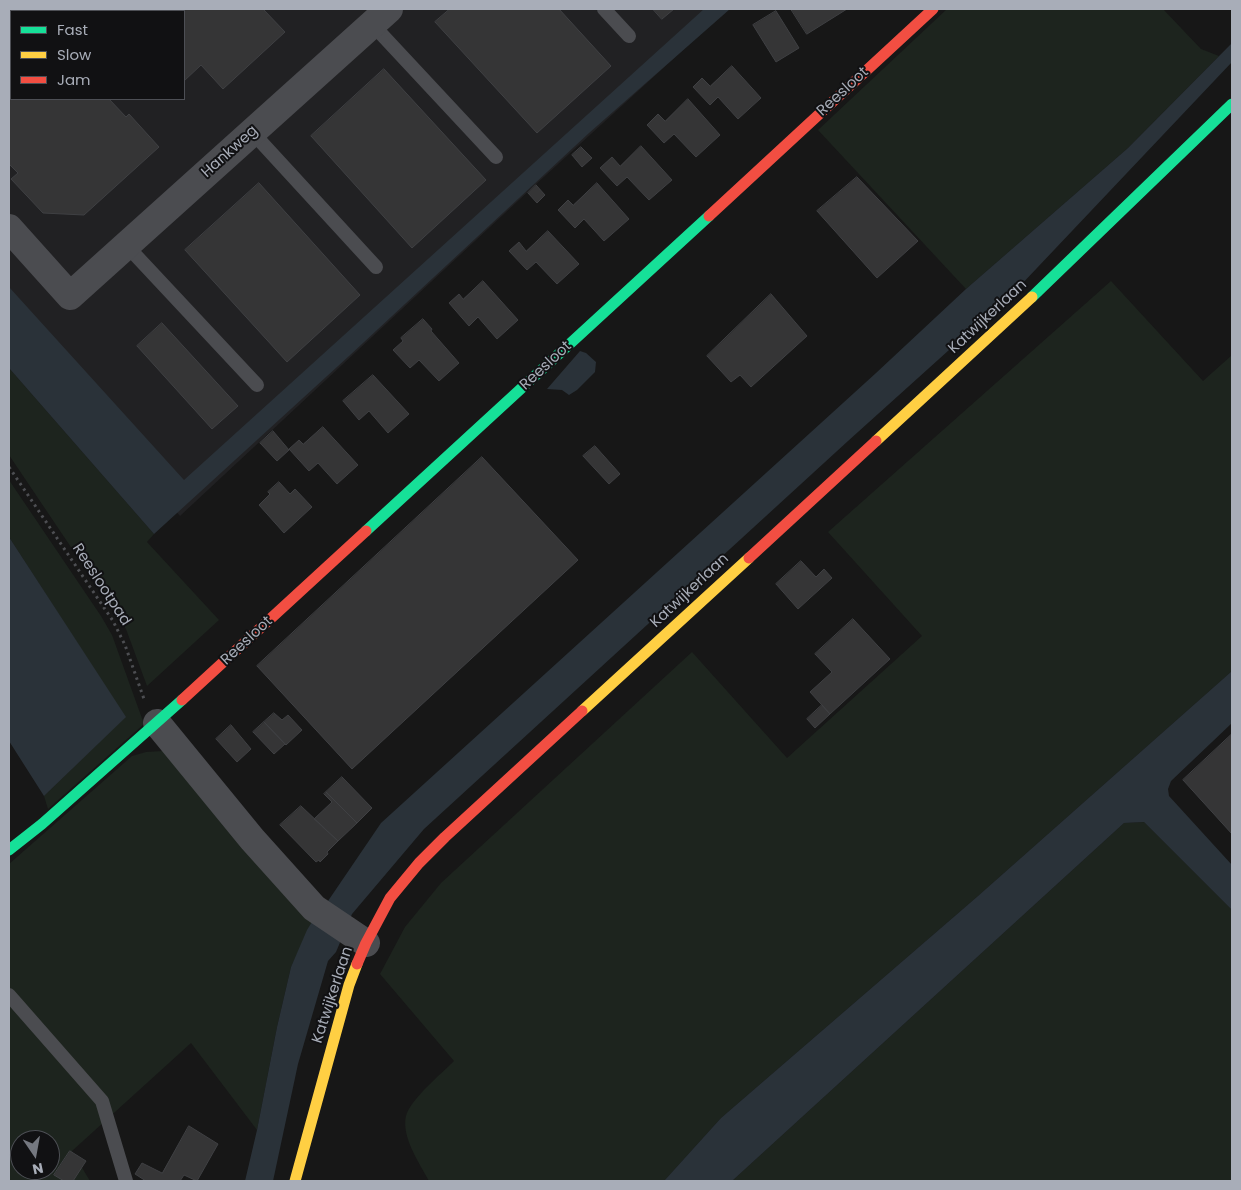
<!DOCTYPE html>
<html>
<head>
<meta charset="utf-8">
<style>
  body { margin:0 }
  #map { position:relative; width:1241px; height:1190px; overflow:hidden; background:#171717; font-family:Poppins,sans-serif }
  canvas { display:block }
  .frame { position:absolute; inset:0; border:10px solid #a8adb8; pointer-events:none }
  .legend { position:absolute; left:10px; top:10px; width:175px; height:90px; box-sizing:border-box; background:#111113; border:1px solid #4d4f55; margin:0; padding:6px 9px; list-style:none; font-size:15px; color:#a8adb8 }
  .legend li { display:flex; align-items:center; gap:10px; height:25px }
  .legend b { width:25px; border:1px solid #4d4f55 }
  .north { position:absolute; left:10px; top:1130px; width:50px; height:50px; box-sizing:border-box; background:#111113; border:1px solid #4d4f55; border-radius:50%; rotate:168deg; font-size:14px; font-weight:700; line-height:20px; text-align:center; color:#a8adb8 }
  .north::after { content:''; display:block; margin:auto; width:18px; height:22px; background:#757880; clip-path:polygon(50% 0,100% 100%,50% 72%,0 100%) }
</style>
</head>
<body>
<div id="map">
<canvas width="1241" height="1190"></canvas>
<div class="frame"></div>
<ul class="legend">
<li><b style="height:6px;background:#16e098"></b>Fast</li>
<li><b style="height:6px;background:#ffcf43"></b>Slow</li>
<li><b style="height:6px;background:#f24e42"></b>Jam</li>
</ul>
<div class="north">N</div>
</div>
<script>
const ctx = document.querySelector('canvas').getContext('2d');
ctx.lineJoin = 'round';
function fillPath(path, color) {
  ctx.fillStyle = color;
  ctx.fill(path, 'evenodd');
}
function strokePath(path, color, width, dash) {
  ctx.strokeStyle = color;
  ctx.lineWidth = width;
  ctx.lineCap = dash ? 'butt' : 'round';
  ctx.setLineDash(dash || []);
  ctx.stroke(path);
}
function drawText(font, color, halo, rows, align = 'center') {
  ctx.font = font + ' Poppins,sans-serif';
  ctx.lineWidth = 4;
  ctx.setLineDash([]);
  ctx.textBaseline = 'middle';
  ctx.strokeStyle = halo;
  ctx.fillStyle = color;
  for (const [text, x, y, turn = 0] of rows) {
    ctx.save();
    ctx.translate(x, y);
    ctx.rotate((+turn || 0) * Math.PI / 180);
    ctx.textAlign = isNaN(turn) ? turn : align;
    if (halo) ctx.strokeText(text, 0, 0);
    ctx.fillText(text, 0, 0);
    ctx.restore();
  }
}
fillPath(new Path2D(`
  M9,9H728L534,186L180,516L9,323ZM11,11H184V99H11Z`), '#212123');
fillPath(new Path2D(`
  M947,9H1163L1201,49L1219,56L1128,148L966,289L818,130Z
  M1111,281L1203,381L1232,355V671L978,896L721,1118L664,1181H429C420,1164 401,1137 406,1116C410,1100 442,1073 454,1061L380,974L405,927L441,883L692,652L787,758L922,636L828,532Z
  M9,368L154,534L147,542L219,620L147,686L126,629L9,455Z
  M9,480L101,616L112,635L144,724L48,809L44,796L125,717L9,537Z
  M163,751L315,917L291,967L277,1027L257,1130L191,1043L72,1151L90,1181H9V864L132,756L146,752ZM20,1140H50V1170H20Z
  M1144,822L1232,910V1181H732L1124,823Z`), '#1d241e');
fillPath(new Path2D(`
  M704,9H730L589,133L349,356L154,534L9,368V287L184,480Z
  M1232,43V62L1019,287L848,441L424,829L352,914L336,952L328,961L298,1064L273,1181H245L257,1130L277,1027L291,967L307,930L315,917L328,901L381,823L876,373L966,289L1128,148Z
  M580,351L586,353L596,362L595,372L577,390L569,395L562,390L547,389Z
  M9,537L126,717L44,796L9,741Z
  M1232,671V723L1171,781L1168,789L1169,796L1232,865V910L1144,822L1124,823L732,1181H664L721,1118L978,896Z`), '#2a3239');
const building = new Path2D(`
  M128,9H263L285,32L223,89L201,65L184,81V11H126Z
  M450,9H559L611,66L537,133L435,22Z
  M653,9H674L662,19Z
  M791,9H847L807,34Z
  M776,11L799,48L776,62L753,25Z
  M11,38V99H109L126,117L129,114L159,147L84,215L43,213L11,179L18,173L9,164V41Z
  M732,66L761,98L738,119L718,97L710,105L693,87L702,78L710,86Z
  M384,69L486,180L412,248L311,136Z
  M688,99L720,135L696,157L674,134L664,143L647,125L658,114L665,121Z
  M641,146L672,180L649,200L627,177L617,186L600,168L612,157L620,166Z
  M581,147L592,158L582,167L572,155Z
  M857,177L918,241L877,278L817,211Z
  M259,183L360,295L287,362L185,250Z
  M597,183L629,219L604,241L584,219L575,228L558,210L568,200L573,205Z
  M536,185L545,195L537,203L528,193Z
  M548,231L579,264L557,284L536,262L527,270L509,251L519,242L526,251Z
  M483,281L518,320L497,339L478,317L469,326L449,303L459,294L463,299Z
  M771,294L807,336L751,387L740,375L731,382L707,356Z
  M423,319L432,329L431,331L459,363L439,381L419,360L410,368L393,350L403,341L401,338Z
  M162,323L238,406L212,429L137,346Z
  M373,375L409,414L388,433L369,411L359,420L343,401Z
  M323,427L358,465L337,484L318,463L309,471L289,449L299,440L303,444Z
  M273,431L289,450L277,461L260,443Z
  M595,446L620,474L609,484L583,456Z
  M482,457L578,560L352,769L257,666Z
  M279,482L290,494L295,489L312,507L284,533L259,505L270,494L268,492Z
  M801,561L816,577L824,569L832,578L798,609L776,584Z
  M853,619L890,659L830,714L810,692L832,672L815,654Z
  M822,705L830,714L815,728L807,719Z
  M274,713L282,720L288,715L302,730L286,745L264,722Z
  M264,722L286,745L285,744L274,754L253,732Z
  M231,725L251,749L237,762L216,739Z
  M1232,734V834L1183,780Z
  M342,777L372,808L357,823L326,792Z
  M326,792L357,823L338,841L314,819L332,802L324,794Z
  M301,806L338,841L327,852L328,854L320,862L319,860L316,862L280,825Z
  M189,1126L218,1144L197,1181L184,1175L180,1181H146L135,1174L142,1163L162,1173Z
  M70,1151L86,1161L73,1181H64L54,1175Z`);
fillPath(building, '#353536');
strokePath(building, '#3f4043', 1);
strokePath(new Path2D(`
  M9,467L113,621L125,645L144,699`), '#4d4e52', 3, [2.5, 4]);
strokePath(new Path2D(`
  M604,9L629,36
  M372,24L496,157
  M252,132L376,267
  M127,246L257,385
  M9,995L102,1101L126,1181`), '#4b4c50', 14);
strokePath(new Path2D(`
  M9,228L70,296L389,9
  M157,723L252,839L314,908L366,943`), '#4b4c50', 28);
strokePath(new Path2D(`
  M1032,297L1232,104
  M366,531L709,216
  M9,850L42,824L182,700`), '#16e098', 11);
strokePath(new Path2D(`
  M876,441L1032,297
  M582,711L749,558
  M295,1181L349,985L357,964`), '#ffcf43', 11);
strokePath(new Path2D(`
  M709,216L933,9
  M749,558L876,441
  M182,700L366,531
  M357,964L366,943L390,898L419,863L445,837L582,711`), '#f24e42', 11);
drawText('15px', '#a8adb8', '#111113', [
  ["Reesloot",843,92,-43],
  ["Hankweg",230,152,-42],
  ["Katwijkerlaan",988,317,-43],
  ["Reesloot",546,366,-43],
  ["Reeslootpad",101,585,57],
  ["Katwijkerlaan",690,591,-43],
  ["Reesloot",247,641,-43],
  ["Katwijkerlaan",333,995,-72]
]);
</script>
</body>
</html>
